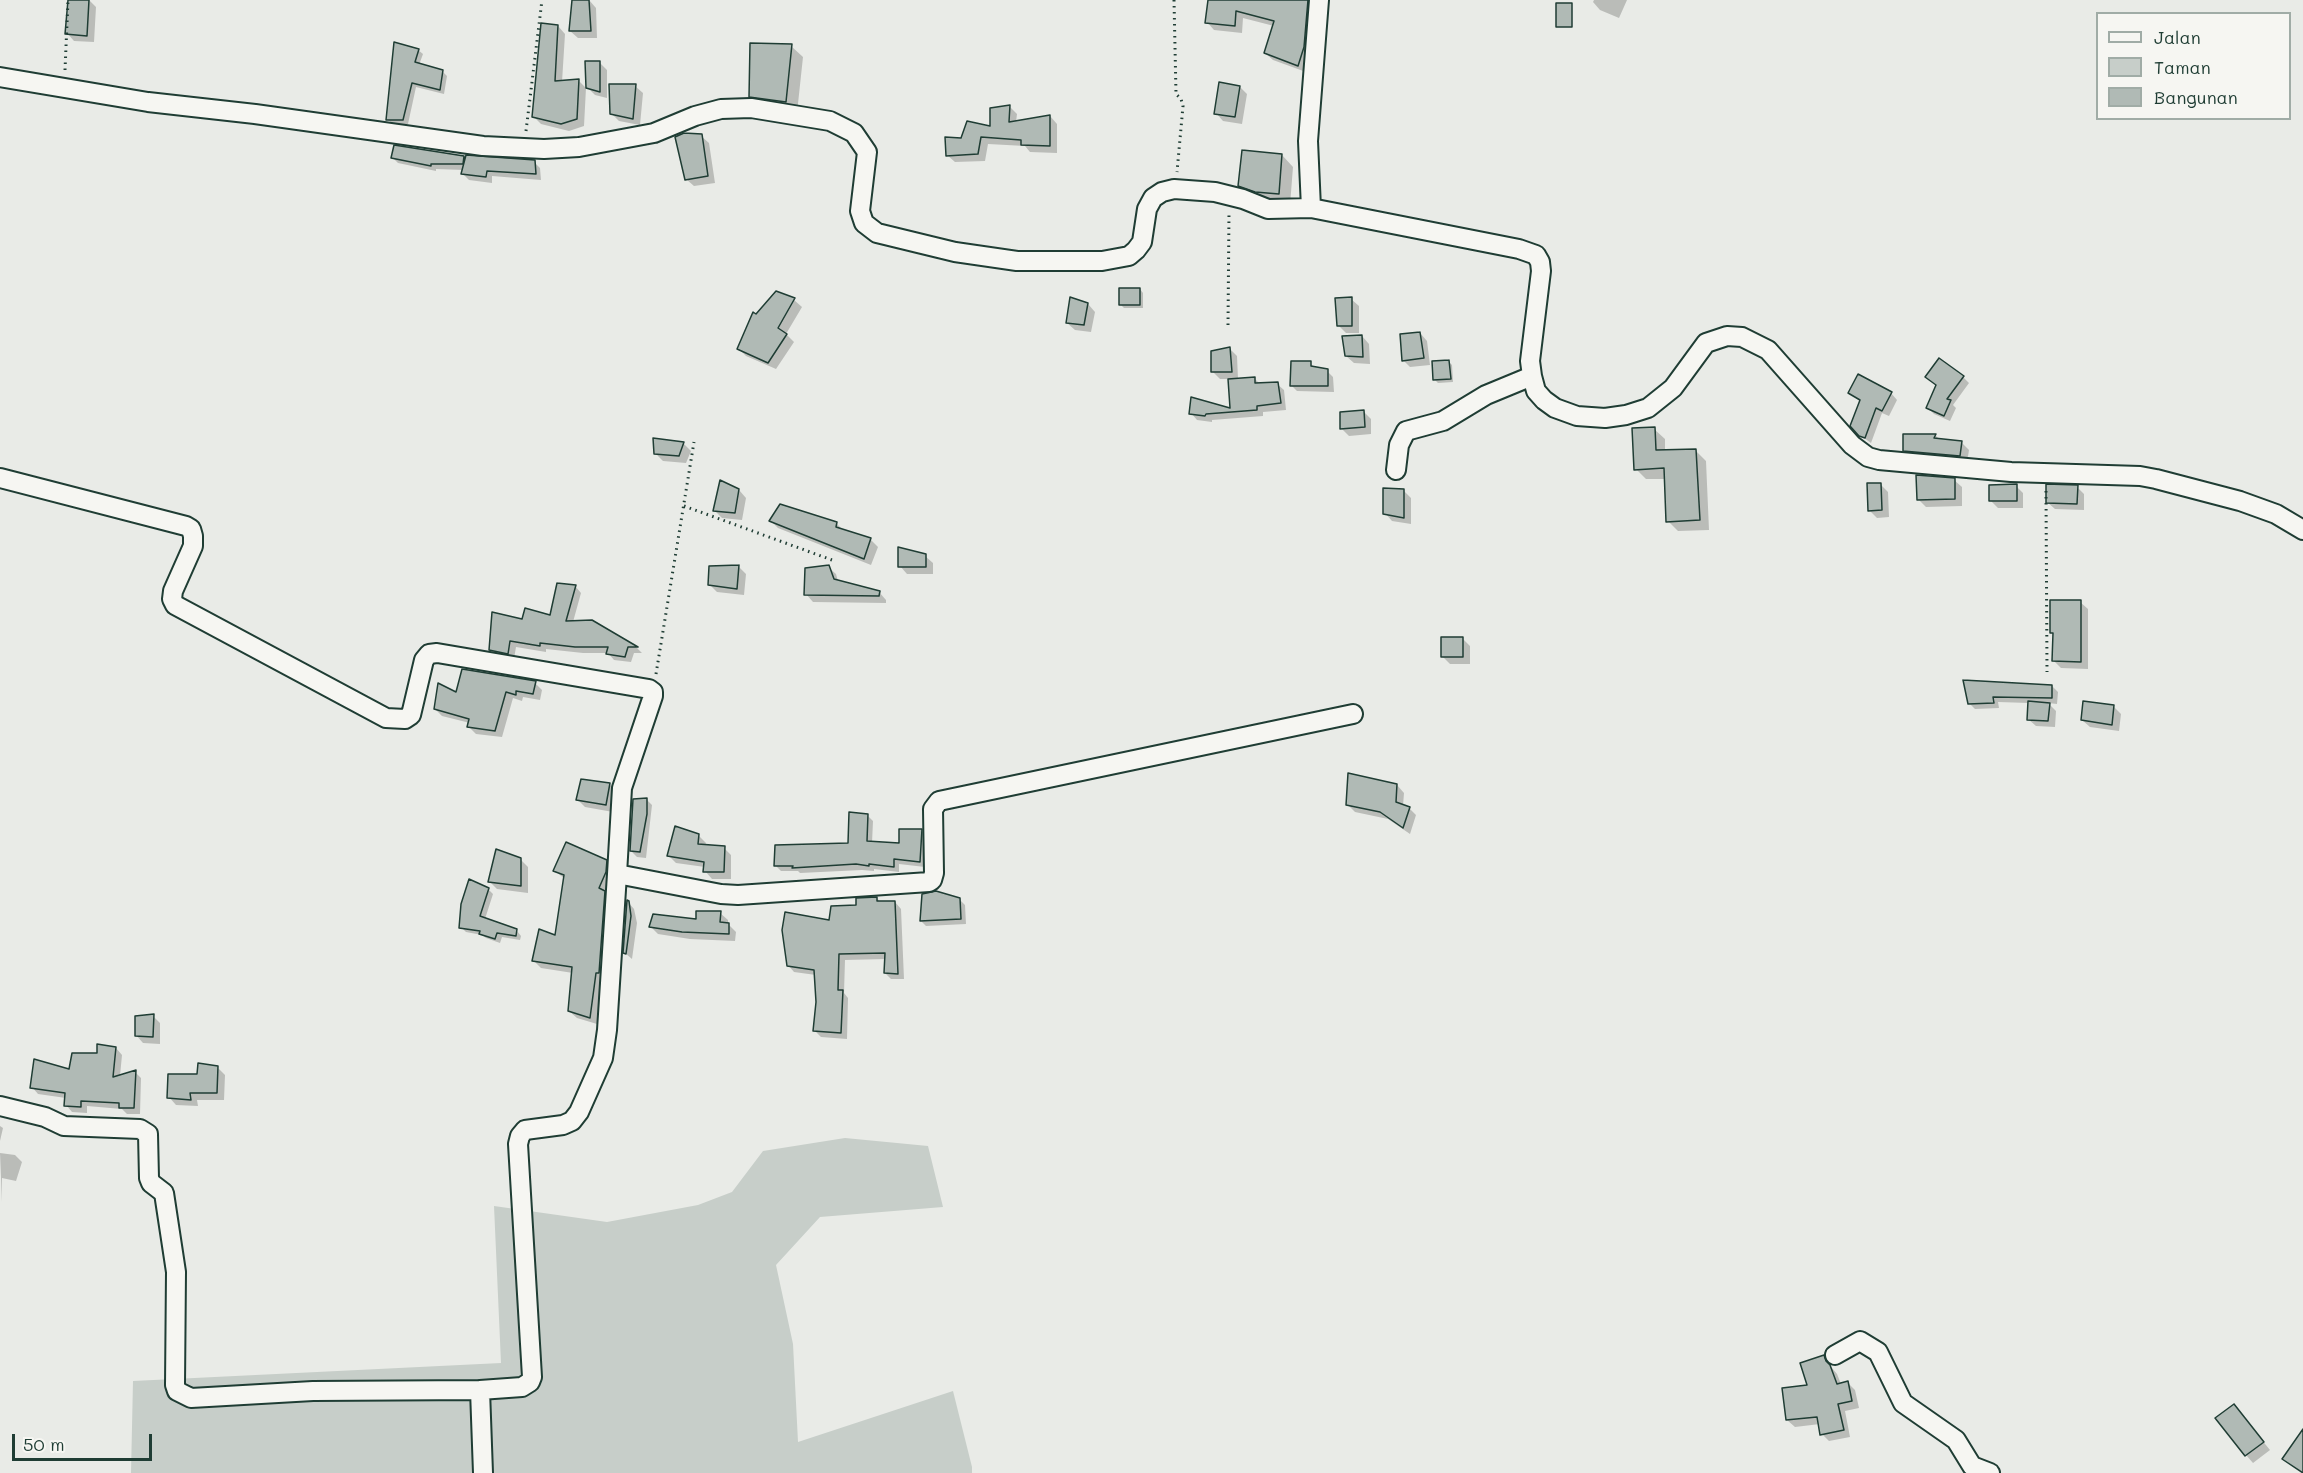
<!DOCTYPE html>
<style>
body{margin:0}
#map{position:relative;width:2303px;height:1473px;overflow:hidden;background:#e9ebe7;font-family:Mali,sans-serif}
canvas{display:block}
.legend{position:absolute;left:2096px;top:12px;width:195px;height:108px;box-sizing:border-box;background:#f6f6f2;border:2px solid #a0aca6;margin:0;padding:8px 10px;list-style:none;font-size:18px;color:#1f3d34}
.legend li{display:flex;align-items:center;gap:12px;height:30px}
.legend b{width:30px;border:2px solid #a0aca6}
.scale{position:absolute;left:12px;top:1434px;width:140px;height:27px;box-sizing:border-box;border:3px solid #1f3d34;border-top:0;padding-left:8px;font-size:18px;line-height:21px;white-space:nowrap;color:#1f3d34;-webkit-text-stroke:4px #f6f6f2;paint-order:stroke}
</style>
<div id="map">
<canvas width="2303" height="1473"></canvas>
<ul class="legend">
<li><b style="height:8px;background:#f6f6f2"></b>Jalan</li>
<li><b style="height:16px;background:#c7cec9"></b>Taman</li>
<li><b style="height:16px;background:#b0bab5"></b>Bangunan</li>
</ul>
<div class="scale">50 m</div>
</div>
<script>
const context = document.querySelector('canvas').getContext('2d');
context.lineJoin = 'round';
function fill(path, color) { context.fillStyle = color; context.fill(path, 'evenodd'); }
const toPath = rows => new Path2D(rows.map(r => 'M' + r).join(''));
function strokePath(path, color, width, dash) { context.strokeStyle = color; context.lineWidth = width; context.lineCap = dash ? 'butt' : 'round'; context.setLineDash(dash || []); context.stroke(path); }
const green = toPath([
 [845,1138,928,1146,943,1207,820,1217,776,1265,793,1344,798,1442,953,1391,972,1467,972,1473,131,1473,133,1381,501,1363,494,1206,607,1222,698,1205,732,1192,763,1151]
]);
const shadow = toPath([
 [69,0,89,0,96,7,94,42,74,41,67,33],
 [573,0,589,0,596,8,597,38,578,38,570,31],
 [1209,0,1316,0,1306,72,1273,60,1265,53,1274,26,1243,18,1242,33,1214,30,1207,22],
 [1594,0,1627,0,1619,18,1600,10,1593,2],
 [558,26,565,34,562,82,579,81,586,88,584,126,569,131,541,124,533,116],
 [791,46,803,57,797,113,762,108,751,96],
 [418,50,423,54,419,65,442,71,447,76,444,94,416,87,408,124,393,124,388,120],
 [600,63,607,70,607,98,595,95,587,87],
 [635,86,643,93,640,125,619,121,612,114],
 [1240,87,1247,94,1242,124,1223,121,1216,113],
 [1009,106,1017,114,1016,122,1050,116,1057,124,1057,153,1030,152,1025,146,988,144,985,161,955,162,947,155,962,140,991,128],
 [701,136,709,143,715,183,694,186,686,179],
 [1282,155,1293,167,1290,205,1252,197,1240,186],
 [392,157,464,157,466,160,534,162,540,168,541,180,492,176,492,183,469,180,463,174,464,170,436,169,436,171,398,163],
 [1140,289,1143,293,1143,308,1124,308,1121,305],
 [777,293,794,300,802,307,786,334,794,342,776,369,746,356,738,348,757,316],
 [1351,299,1359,306,1359,333,1346,333,1338,325],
 [1088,304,1095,312,1091,332,1075,330,1067,323],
 [1420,333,1427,341,1430,365,1410,367,1403,360],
 [1362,336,1369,344,1370,364,1354,363,1346,356],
 [1229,348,1237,356,1238,379,1254,378,1260,384,1277,384,1284,390,1286,410,1263,412,1263,416,1212,420,1212,422,1197,420,1191,413,1232,410,1230,379,1220,379,1212,371],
 [1448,361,1452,365,1453,382,1438,383,1435,380],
 [1310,363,1316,369,1327,371,1333,377,1334,392,1297,391,1291,385],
 [1859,376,1891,393,1897,400,1889,416,1882,413,1871,443,1860,435,1861,402,1849,393],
 [1963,377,1969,383,1953,405,1956,408,1950,421,1934,414,1928,408],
 [1363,411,1371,419,1371,434,1349,436,1342,429],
 [1654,429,1665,439,1665,452,1695,450,1706,461,1709,530,1678,531,1668,521,1666,479,1646,479,1636,469],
 [1935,435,1940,440,1961,442,1969,450,1967,463,1912,458,1905,450],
 [654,440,684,444,691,451,686,463,663,461,656,454],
 [1954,480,1962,487,1962,506,1926,507,1919,500],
 [1880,484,1888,492,1889,517,1877,518,1869,510],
 [2016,486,2023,493,2023,508,1998,508,1991,501],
 [2077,487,2084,494,2084,510,2055,509,2047,502],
 [739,490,746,498,742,520,722,518,714,510],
 [1404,491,1411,498,1411,524,1392,521,1385,513],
 [771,521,836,523,843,530,870,539,878,547,871,565,778,528],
 [925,556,933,563,933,574,907,574,900,566],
 [739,567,746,574,744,595,717,592,710,585],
 [828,567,836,574,838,581,879,592,886,600,886,603,813,602,806,594],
 [575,586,581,593,573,622,592,621,637,648,642,653,634,653,631,662,614,660,608,653,583,653,546,649,546,652,516,647,514,659,497,656,490,650,523,621,551,617],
 [2080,602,2088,609,2088,669,2061,668,2054,661,2055,635,2052,632],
 [1463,639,1470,646,1470,664,1450,664,1442,656],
 [1965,682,2052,686,2058,692,2057,704,2048,703,2056,711,2055,727,2036,726,2028,719,2029,703,1998,702,1999,708,1975,709,1969,703],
 [535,683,542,690,540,700,523,697,522,701,513,698,502,737,476,734,469,727,470,723,442,716,435,709,457,694],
 [2113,706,2121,714,2119,731,2090,727,2082,720],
 [610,785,617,792,613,812,585,807,578,800],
 [1397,785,1404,793,1403,806,1409,808,1416,815,1410,834,1388,819,1355,812,1347,804],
 [647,800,652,805,646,858,637,857,631,851],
 [867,815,873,821,872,843,900,845,921,830,927,836,925,867,899,864,899,872,874,869,874,871,862,870,800,873,798,871,781,871,775,865,849,844],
 [698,835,706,843,705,846,724,848,731,855,731,879,712,879,705,871,705,867,676,863,669,856],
 [520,859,528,867,528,893,497,889,490,882],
 [606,861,613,868,613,880,606,895,611,900,597,1024,577,1018,569,1011,573,973,541,968,534,961,557,937,565,879,555,871],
 [488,889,493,894,485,919,517,931,521,936,520,940,502,937,500,943,486,938,482,935,466,932,461,927],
 [877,898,880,902,895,902,901,909,904,979,891,979,885,973,886,959,845,960,844,993,848,998,847,1039,821,1037,814,1030,817,1002,816,975,794,972,788,965,831,922],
 [959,899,965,905,966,924,926,926,921,921],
 [628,902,634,909,637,923,632,959,625,953],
 [720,913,728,920,728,924,736,932,735,941,690,939,658,934,651,927,697,921],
 [153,1016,160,1023,160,1044,143,1043,136,1035],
 [116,1048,122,1055,120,1076,135,1072,141,1078,140,1114,127,1114,122,1109,87,1106,87,1113,72,1112,66,1105,66,1098,38,1094,32,1087],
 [217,1067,225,1075,224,1100,197,1100,198,1106,176,1105,169,1097,198,1075],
 [0,1126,3,1128,0,1141],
 [0,1153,15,1155,22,1162,16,1181,2,1178,2,1202],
 [1823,1357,1837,1374,1841,1384,1848,1383,1855,1390,1859,1408,1845,1411,1850,1437,1829,1441,1822,1434,1820,1424,1795,1427,1787,1420,1809,1386],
 [2234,1406,2270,1450,2253,1463,2246,1455]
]);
const building = toPath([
 [68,0,89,0,87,36,65,34,68,0],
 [572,0,589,0,591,31,569,31,572,0],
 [1208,0,1308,0,1304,47,1298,66,1264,53,1274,21,1236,11,1235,26,1205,23,1208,0],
 [1556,3,1572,3,1572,27,1556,27,1556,3],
 [541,23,558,25,555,81,579,79,577,119,561,124,532,117,541,23],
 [394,42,419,49,415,62,443,70,440,90,412,83,403,120,386,120,394,42],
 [750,43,792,44,786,102,749,97,750,43],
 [585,61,600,61,600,92,586,88,585,61],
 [1219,82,1240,86,1235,117,1214,114,1219,82],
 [609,84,636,84,633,119,610,114,609,84],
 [1010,105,1009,122,1050,115,1050,146,1021,145,1021,140,981,137,978,154,946,156,945,137,961,138,967,121,990,126,990,108,1010,105],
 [684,133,702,134,708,176,685,180,675,137,684,133],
 [394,145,464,156,463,164,431,164,431,166,391,158,394,145],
 [1242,150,1282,154,1279,194,1255,192,1238,186,1242,150],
 [466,155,535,160,536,174,487,171,486,177,461,174,466,155],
 [1119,288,1140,288,1140,305,1119,305,1119,288],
 [776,291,795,298,778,328,787,334,768,363,737,349,753,312,756,314,776,291],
 [1070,297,1088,303,1084,325,1066,323,1070,297],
 [1352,297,1352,326,1337,326,1335,298,1352,297],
 [1420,332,1424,358,1402,361,1400,334,1420,332],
 [1362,335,1363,357,1345,356,1342,336,1362,335],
 [1230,347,1232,372,1211,372,1211,351,1230,347],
 [1939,358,1964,376,1947,399,1951,400,1944,416,1926,408,1936,385,1925,377,1939,358],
 [1449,360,1451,379,1433,380,1432,361,1449,360],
 [1291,361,1311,361,1311,366,1328,369,1328,386,1290,386,1291,361],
 [1858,374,1892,392,1882,411,1876,408,1865,438,1859,436,1850,426,1860,400,1848,393,1858,374],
 [1255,377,1255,383,1278,382,1281,403,1257,406,1257,410,1206,414,1205,416,1189,414,1191,397,1230,408,1228,379,1255,377],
 [1364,410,1365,427,1340,429,1340,412,1364,410],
 [1655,427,1656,450,1696,449,1700,520,1666,522,1664,468,1634,470,1632,428,1655,427],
 [1903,434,1936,434,1934,438,1962,441,1960,456,1903,451,1903,434],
 [653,438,684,442,679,456,654,454,653,438],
 [1916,475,1955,478,1955,499,1917,500,1916,475],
 [720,480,739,489,735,513,713,511,720,480],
 [1867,483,1881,483,1882,510,1868,511,1867,483],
 [2017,484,2017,501,1989,501,1989,485,2017,484],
 [2046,484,2078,485,2077,504,2046,503,2046,484],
 [1383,488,1404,489,1404,518,1383,514,1383,488],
 [780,504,837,522,836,527,871,538,864,559,769,521,780,504],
 [898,547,926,554,926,567,898,567,898,547],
 [739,565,737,589,708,585,709,566,739,565],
 [829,565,834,579,880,591,879,596,804,595,805,568,829,565],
 [557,583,576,585,566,621,592,620,638,647,628,647,625,657,606,654,608,647,575,647,540,643,540,646,510,641,508,654,489,650,492,612,522,619,525,608,550,615,557,583],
 [2050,600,2081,600,2081,662,2052,661,2053,633,2050,633,2050,600],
 [1441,637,1463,637,1463,657,1441,657,1441,637],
 [462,669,536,681,533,694,516,691,516,695,506,692,495,731,467,727,469,719,434,709,438,683,456,692,462,669],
 [1963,680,2052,685,2052,698,1993,697,1994,703,1968,704,1963,680],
 [2028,701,2050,703,2048,721,2027,720,2028,701],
 [2083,701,2114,705,2112,725,2081,720,2083,701],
 [1348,773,1397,784,1396,802,1410,807,1403,828,1380,812,1346,805,1348,773],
 [581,779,610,783,606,805,576,800,581,779],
 [647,798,647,814,640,852,630,851,633,799,647,798],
 [849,812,868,814,867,841,899,843,899,829,922,829,920,862,894,859,894,867,869,864,869,866,856,864,792,868,793,866,774,866,775,845,848,843,849,812],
 [675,826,699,834,698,844,725,846,724,872,703,872,704,862,667,856,675,826],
 [566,842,607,860,606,872,599,888,605,891,599,973,596,973,590,1018,568,1011,572,967,532,961,539,929,555,935,564,875,553,871,566,842],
 [496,849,521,858,521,886,488,882,496,849],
 [469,879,489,888,480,916,517,929,516,936,497,933,495,939,479,934,480,931,459,928,461,904,469,879],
 [936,891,960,898,961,919,920,921,922,894,936,891],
 [877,897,877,901,895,901,898,974,884,973,885,953,839,954,838,990,843,990,841,1033,813,1031,816,1002,814,970,787,966,782,930,785,912,829,920,831,906,856,905,856,898,877,897],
 [627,900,629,901,631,916,626,954,623,953,627,900],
 [696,911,721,911,720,922,729,923,729,934,682,932,649,927,653,914,696,919,696,911],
 [154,1014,153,1037,135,1036,135,1016,154,1014],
 [97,1044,116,1047,113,1077,136,1070,134,1108,119,1108,119,1103,81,1101,81,1107,64,1106,65,1093,30,1088,34,1059,69,1069,72,1053,97,1053,97,1044],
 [198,1063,218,1066,217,1093,190,1093,191,1100,167,1098,168,1074,197,1074,198,1063],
 [1824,1355,1826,1361,1830,1365,1837,1384,1848,1381,1852,1401,1838,1404,1844,1430,1820,1435,1817,1417,1786,1420,1782,1388,1807,1385,1800,1363,1824,1355],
 [2234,1404,2264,1442,2245,1456,2215,1418,2234,1404],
 [2303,1429,2303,1473,2282,1459,2303,1429]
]);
const path = toPath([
 [1174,0,1176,94,1181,99,1183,106,1177,172],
 [65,70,68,0],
 [526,131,542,0],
 [1228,325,1229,212],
 [2046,491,2047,672],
 [684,506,832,560],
 [656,674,694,442]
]);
const street = toPath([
 [0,77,148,102,255,114,483,146,544,149,579,147,654,133,695,116,721,109,751,108,830,121,854,133,867,152,860,211,864,223,877,233,955,252,1017,261,1102,261,1129,256,1136,250,1142,242,1147,209,1153,198,1162,192,1174,189,1215,192,1243,199,1268,209,1311,208,1308,141,1319,0],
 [1311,208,1519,249,1536,255,1540,262,1541,271,1530,361,1532,376,1536,391,1544,400,1555,408,1577,416,1605,418,1626,415,1648,408,1673,388,1706,343,1727,336,1742,337,1768,350,1852,445,1868,457,1879,460,2011,472,2140,476,2156,479,2240,501,2276,514,2303,530],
 [1396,470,1399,445,1406,431,1443,421,1486,395,1532,376],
 [0,478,186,526,191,529,193,536,193,546,173,591,172,599,175,605,386,718,405,719,411,715,424,660,429,654,437,653,649,689,653,692,653,696,622,788,617,874,721,894,738,895,929,882,932,880,934,873,933,809,939,801,1353,714],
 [0,1106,45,1117,64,1126,140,1129,148,1134,149,1178,151,1183,164,1193,176,1272,175,1385,177,1391,191,1398,313,1391,480,1390,483,1473],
 [1835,1355,1860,1341,1878,1352,1903,1403,1956,1440,1972,1466,1990,1473],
 [480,1390,522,1387,530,1382,532,1377,518,1144,520,1136,525,1130,563,1125,572,1121,579,1112,603,1058,607,1030,617,874]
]);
fill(green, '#c7cec9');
fill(shadow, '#0003');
fill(building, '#b0bab5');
strokePath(building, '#1f3d34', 1.5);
strokePath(street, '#1f3d34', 22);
strokePath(path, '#1f3d34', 3, [1.5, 4.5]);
strokePath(street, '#f6f6f2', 18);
</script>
